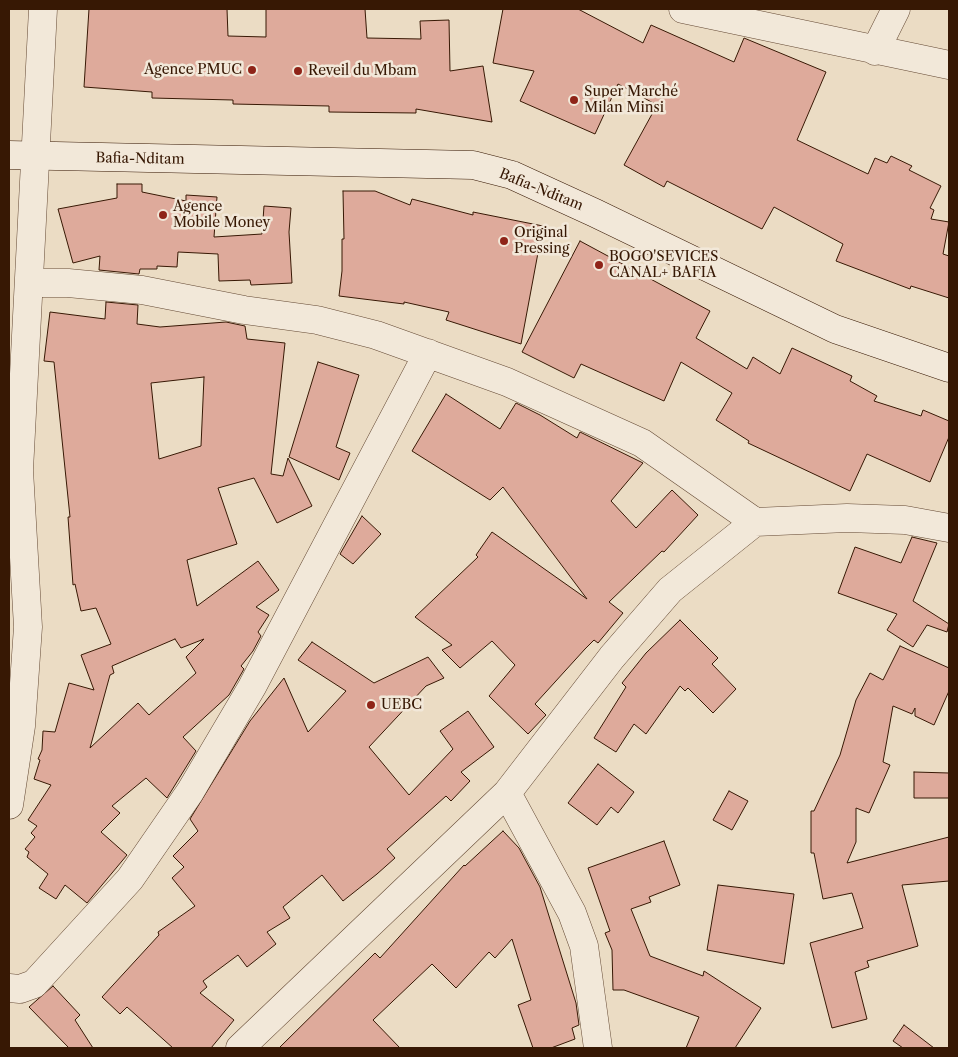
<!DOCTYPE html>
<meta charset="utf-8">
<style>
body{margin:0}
#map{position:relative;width:958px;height:1057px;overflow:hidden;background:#ebdcc4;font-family:"Libre Caslon Text",serif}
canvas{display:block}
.frame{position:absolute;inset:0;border:10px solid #371804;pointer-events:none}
</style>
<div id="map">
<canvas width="958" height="1057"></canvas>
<div class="frame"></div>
</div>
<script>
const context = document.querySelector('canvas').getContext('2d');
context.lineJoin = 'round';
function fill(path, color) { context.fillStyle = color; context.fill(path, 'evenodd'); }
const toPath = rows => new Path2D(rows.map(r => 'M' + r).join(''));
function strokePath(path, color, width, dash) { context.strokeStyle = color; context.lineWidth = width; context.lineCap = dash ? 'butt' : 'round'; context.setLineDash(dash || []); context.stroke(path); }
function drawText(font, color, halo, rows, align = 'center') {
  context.font = font + ' "Libre Caslon Text",serif'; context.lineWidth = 5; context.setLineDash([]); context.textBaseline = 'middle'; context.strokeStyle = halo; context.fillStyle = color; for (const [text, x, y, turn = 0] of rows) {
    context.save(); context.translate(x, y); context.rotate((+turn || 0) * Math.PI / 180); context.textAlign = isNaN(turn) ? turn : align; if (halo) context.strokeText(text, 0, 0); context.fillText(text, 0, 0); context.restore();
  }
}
const building = toPath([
 [89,9,227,9,228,36,266,37,266,9,365,9,367,38,421,39,420,21,449,20,450,71,483,66,492,122,416,109,416,113,329,112,329,106,233,104,233,100,152,98,152,92,84,87,89,9],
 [503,9,578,9,643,43,651,25,734,62,744,38,826,72,797,140,868,174,875,158,887,163,891,156,912,166,909,170,941,186,930,208,934,210,931,219,949,222,943,254,949,256,949,298,911,286,910,289,836,261,843,244,774,207,762,229,667,181,664,187,624,165,657,105,618,84,595,134,520,101,534,71,493,63,503,9],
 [117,184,142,184,142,192,186,201,186,195,217,197,214,237,262,234,264,206,291,208,289,232,292,283,251,285,250,280,219,281,218,254,178,252,177,267,157,266,157,269,140,269,139,274,99,270,100,256,73,263,58,209,117,198,117,184],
 [343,191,375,191,410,205,412,199,473,215,473,212,543,226,521,344,446,320,449,312,404,302,404,304,339,296,342,271,342,239,344,239,343,191],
 [580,241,710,311,696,338,747,369,753,357,780,374,792,348,852,376,850,381,877,396,874,401,921,416,923,410,949,421,949,437,930,482,867,454,850,491,748,443,749,441,716,420,732,393,681,362,664,401,581,364,574,378,522,352,580,241],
 [106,302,138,305,137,324,160,327,226,322,245,326,247,339,285,343,271,474,283,476,288,458,312,506,277,523,254,478,218,488,237,544,187,560,197,606,258,561,279,590,256,607,269,615,258,632,261,636,253,651,241,666,244,669,229,695,183,737,196,751,167,798,146,778,112,806,120,813,101,832,127,855,87,903,65,885,56,899,39,888,48,874,27,857,29,852,25,849,35,837,31,833,37,826,28,820,51,785,34,779,40,760,38,759,42,750,43,731,55,732,69,683,94,690,81,655,111,644,96,608,81,611,75,584,73,585,68,517,70,517,54,362,44,361,50,312,105,319,106,302],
 [204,377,201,446,159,459,151,383,204,377],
 [175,639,181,648,204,639,186,657,196,673,149,715,138,703,90,748,110,675,114,673,112,666,175,639],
 [318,362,359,375,336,447,350,453,339,480,289,457,318,362],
 [446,394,500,429,516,403,540,415,577,438,580,432,643,463,611,501,636,528,672,490,698,515,664,552,662,551,609,602,623,613,598,643,594,640,585,649,535,704,546,715,528,734,489,696,515,665,492,641,460,668,442,650,452,645,415,617,478,557,476,555,492,532,587,599,503,487,490,500,412,451,446,394],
 [362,516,381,534,353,564,340,554,362,516],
 [912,537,937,543,913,601,949,624,947,632,927,625,913,647,887,630,897,614,838,593,855,547,901,563,912,537],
 [680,620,718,658,712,664,736,689,713,713,688,688,685,691,680,686,646,734,634,724,616,752,594,738,626,687,622,683,646,653,680,620],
 [312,642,374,683,428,657,444,678,426,686,369,747,409,795,453,749,440,731,468,711,494,747,461,772,470,781,451,801,446,796,387,849,395,858,377,874,343,901,322,875,283,907,290,918,267,932,276,944,247,967,238,955,203,981,207,987,200,993,234,1020,211,1048,173,1048,127,1007,120,1014,102,997,159,935,158,932,195,906,172,878,184,867,173,856,198,831,190,819,250,721,284,678,308,732,346,691,298,660,312,642],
 [900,646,949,668,949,691,934,725,915,716,915,708,912,714,893,706,883,762,890,765,869,813,856,808,856,842,847,863,949,837,949,881,902,885,918,946,867,961,869,967,855,972,867,1019,832,1028,810,943,863,928,852,893,823,899,814,853,811,853,811,811,814,811,840,755,856,700,870,673,883,680,900,646],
 [598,764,634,792,618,813,611,807,597,825,568,803,598,764],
 [914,772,949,773,949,798,914,798,914,772],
 [729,791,748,801,732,830,713,820,729,791],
 [503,831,519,848,540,887,576,1003,579,1025,572,1028,575,1039,551,1048,533,1048,518,1005,531,1000,512,939,495,958,489,952,456,988,432,964,373,1020,400,1048,279,1048,375,953,380,958,464,865,465,866,503,831],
 [664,841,680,885,649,897,651,902,631,909,650,956,703,976,704,971,761,1008,735,1048,686,1048,699,1017,624,990,613,990,612,950,605,933,610,931,588,868,664,841],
 [718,885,794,894,784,964,707,950,718,885],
 [53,986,80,1015,75,1020,93,1048,69,1048,29,1007,53,986],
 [904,1025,934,1048,903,1048,893,1041,904,1025]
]);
const minor = toPath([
 [683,9,949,65],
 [875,51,896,9],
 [29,283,68,283,142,290,244,310,317,320,376,335,507,382,642,443,755,522],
 [507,793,572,913,584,946,598,1048],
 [9,805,21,726,28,627,19,470,43,9],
 [9,988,20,989,34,984,130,879,190,792,252,687,428,353],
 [240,1048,507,793,612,657,670,590,755,522,847,518,905,520,949,528]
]);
const secondary = toPath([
 [9,155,473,165,512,175,595,213,835,329,949,368]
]);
const markers = [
 [252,70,5,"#8f2418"],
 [298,71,5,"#8f2418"],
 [574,100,5,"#8f2418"],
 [163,215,5,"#8f2418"],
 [504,241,5,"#8f2418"],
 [599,265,5,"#8f2418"],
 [371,705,5,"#8f2418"]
];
const poiNames = [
 ["Agence PMUC",242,70,"right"],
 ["Reveil du Mbam",308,71],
 ["Super Marché",584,92],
 ["Milan Minsi",584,108],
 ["Agence",173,207],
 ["Mobile Money",173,223],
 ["Original",514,233],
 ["Pressing",514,249],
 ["BOGO'SEVICES",609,257],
 ["CANAL+ BAFIA",609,273],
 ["UEBC",381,705]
];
const streetNames = [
 ["Bafia-Nditam",140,159,1],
 ["Bafia-Nditam",541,190,22]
];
fill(building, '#deaa9b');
strokePath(building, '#371804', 1);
strokePath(minor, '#644934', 29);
strokePath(secondary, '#371804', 29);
strokePath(minor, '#f2e8d9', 28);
strokePath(secondary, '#f2e8d9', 28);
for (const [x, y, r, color] of markers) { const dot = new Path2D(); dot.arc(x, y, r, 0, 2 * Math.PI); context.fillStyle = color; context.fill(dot); strokePath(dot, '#f2e8d9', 2); }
drawText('14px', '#371804', '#f2e8d9', poiNames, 'left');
drawText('14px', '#371804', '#f2e8d9', streetNames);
</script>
